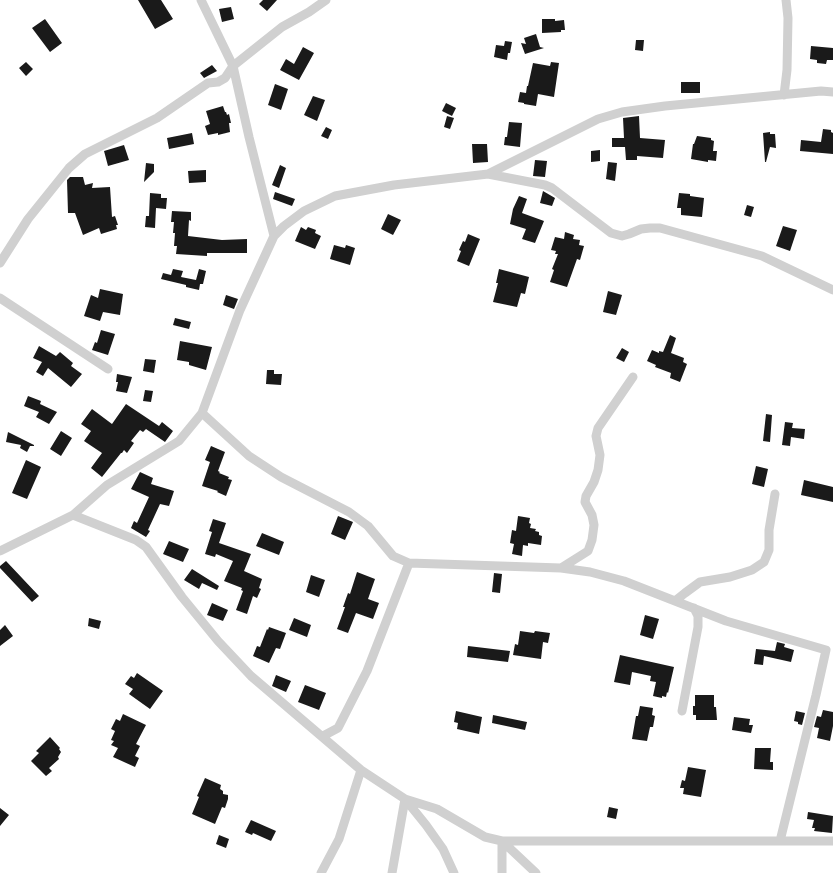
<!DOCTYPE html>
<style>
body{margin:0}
canvas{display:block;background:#fff}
</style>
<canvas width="833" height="873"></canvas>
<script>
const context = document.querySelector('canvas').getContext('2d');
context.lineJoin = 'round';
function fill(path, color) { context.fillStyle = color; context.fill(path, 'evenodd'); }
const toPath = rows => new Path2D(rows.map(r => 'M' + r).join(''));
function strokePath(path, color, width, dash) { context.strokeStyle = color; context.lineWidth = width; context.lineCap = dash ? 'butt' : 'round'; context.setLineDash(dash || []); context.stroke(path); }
const building = toPath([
 [138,0,161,0,173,19,155,29],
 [263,0,277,0,267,11,259,4],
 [231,7,234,19,222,22,219,9],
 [45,19,62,43,50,52,32,28],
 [542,19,555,19,555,21,564,20,565,30,561,30,561,32,542,33],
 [536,34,540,47,544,48,525,54,521,43,526,44,524,38],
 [636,40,644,40,643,51,635,50],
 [505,41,512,42,510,53,508,53,507,60,494,57,496,45,504,46],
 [811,46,833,48,833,60,827,60,826,64,817,63,817,60,810,59],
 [303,47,314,53,299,80,280,70,286,59,294,64],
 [26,62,33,69,26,76,19,68],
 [551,62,559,63,554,97,538,94,536,106,524,104,524,103,518,102,520,92,526,93,527,86,528,86,533,63,550,66],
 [212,65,217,71,204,78,200,73],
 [681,82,700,82,700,93,681,93],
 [275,84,288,89,281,110,268,105],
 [313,96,325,100,317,121,304,115],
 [446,103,456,108,452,116,442,111],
 [223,106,225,112,226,112,227,115,229,114,231,123,229,123,230,132,218,135,218,133,208,135,205,126,210,124,206,111],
 [447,116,454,118,450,129,444,127],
 [639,116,640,138,665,140,663,158,637,156,637,160,626,160,625,147,612,147,612,138,624,138,623,118],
 [509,122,522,123,520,147,504,145,505,137,507,137],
 [326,127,332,130,328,139,321,136],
 [823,129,831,130,831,132,833,133,833,154,800,151,801,140,821,142],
 [770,132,770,134,775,134,776,148,770,147,766,162,765,162,763,133],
 [192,133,194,144,169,149,167,138],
 [697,136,711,138,711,140,714,141,713,151,717,151,716,161,708,160,708,162,691,159,693,144,694,144],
 [472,144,487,144,488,162,473,163],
 [124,145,129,160,108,166,104,151],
 [600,150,600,161,591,162,591,151],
 [535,160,547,161,545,177,533,176],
 [608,162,617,163,615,181,606,179],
 [146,163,154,164,154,172,144,182],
 [280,165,286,168,279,188,272,185],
 [206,170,206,182,189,183,188,171],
 [70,177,83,177,85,185,93,183,92,188,110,187,112,217,115,216,118,225,116,225,117,229,101,234,99,228,83,235,75,213,68,213,67,180],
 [543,191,555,198,552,206,540,203],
 [275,192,295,199,292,206,273,199],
 [150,193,161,194,161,198,167,198,166,209,156,208,155,228,145,227,146,216,149,216],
 [679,193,690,194,690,196,704,198,702,217,681,215,681,208,677,208],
 [519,196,527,199,522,213,544,221,535,243,522,239,526,229,510,224,513,209],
 [747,205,754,207,751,217,744,215],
 [172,211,191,212,191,221,189,220,188,236,222,240,247,239,247,253,207,253,207,256,176,254,177,246,174,246,175,233,173,233,174,222,171,222],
 [388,214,401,220,393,235,381,229],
 [783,226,797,230,790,251,776,246],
 [301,227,306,230,308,227,316,230,315,233,321,236,315,249,295,241],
 [565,232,574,235,573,239,580,240,579,245,584,246,580,260,577,259,567,287,550,282,554,270,552,269,558,254,555,254,556,251,551,250,555,237,564,239],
 [468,234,480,239,469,266,457,261,461,251,459,250,463,241,465,242],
 [334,245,345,248,346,245,355,248,350,265,330,259],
 [173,269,183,271,181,277,196,280,199,269,206,271,203,284,200,284,199,290,186,287,186,285,161,279,163,273,171,275],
 [499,269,529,277,525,294,521,293,517,307,493,302,498,283,496,283],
 [100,289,123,294,120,315,103,312,100,321,84,316,91,295,98,298],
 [608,291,622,295,616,315,603,312],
 [226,295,238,299,234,309,223,305],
 [175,318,191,322,189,329,173,325],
 [101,330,115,334,108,355,92,350,95,342,97,343],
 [670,335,676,338,671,353,684,358,683,362,687,364,680,382,670,378,671,373,655,367,656,365,647,361,652,350,659,353,659,351,663,352],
 [180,341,212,347,206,370,189,365,189,362,177,360],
 [39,346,56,356,60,352,73,363,71,366,82,374,71,387,48,368,43,376,36,372,42,362,33,358],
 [622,348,629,352,624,362,616,358],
 [145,359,156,360,154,373,143,371],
 [267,370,274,370,274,374,282,374,281,385,266,384],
 [117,374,132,377,127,393,116,391,118,382,116,382],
 [145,390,153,391,151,402,143,401],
 [28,396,41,401,40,404,57,412,49,424,36,417,39,412,24,406],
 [126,404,159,426,162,422,173,431,165,442,146,429,143,432,140,430,131,441,134,443,127,453,124,450,122,453,121,453,102,477,91,468,102,453,84,441,91,431,81,424,92,409,112,424],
 [766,414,772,415,770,442,763,441],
 [785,422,793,423,792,428,805,429,804,439,791,437,790,446,782,445],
 [61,431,72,438,61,456,50,449],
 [8,432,34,445,34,446,30,446,27,452,20,448,21,445,6,442],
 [211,446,225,452,218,471,220,472,219,473,229,477,228,479,232,480,226,496,217,492,218,491,202,486,210,462,205,460],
 [26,460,41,467,27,499,12,493],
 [756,466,768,469,764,487,752,484],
 [140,472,153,478,151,484,174,491,169,506,160,504,148,530,150,531,146,537,131,528,134,521,137,523,149,497,131,489],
 [804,480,833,487,833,502,801,495],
 [338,516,353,522,345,540,331,534],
 [518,516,530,518,529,523,531,524,530,528,536,529,535,531,539,532,539,535,542,536,541,545,528,543,528,546,523,545,522,556,512,554,514,544,510,543,512,530,516,531],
 [213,519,226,523,219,543,251,554,244,571,262,579,259,588,261,589,257,598,253,596,247,614,236,610,243,591,241,590,242,588,224,581,233,561,216,554,215,557,205,554,212,532,209,531],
 [262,533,284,542,279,555,256,546],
 [169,541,189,549,183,562,163,554],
 [6,561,39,596,32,602,0,568,0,566],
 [192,569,219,586,217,590,202,583,199,589,184,580],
 [357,572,375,579,368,599,379,603,373,619,356,613,348,633,337,629,345,607,343,607,348,593,350,594],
 [494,573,502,574,500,593,492,592],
 [311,575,325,580,319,597,306,592],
 [212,603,228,610,223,621,207,615],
 [645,615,659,619,653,639,640,635],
 [89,618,101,621,99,629,88,626],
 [294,618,311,625,307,637,289,630],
 [5,625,13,636,0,646,0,630],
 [269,627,286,633,280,649,276,648,269,663,253,656,257,646,260,647,267,629,268,630],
 [520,631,534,633,535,631,550,633,548,643,543,642,541,659,513,655,515,644,518,645],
 [777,642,785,644,784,647,794,650,791,662,764,656,763,665,754,664,756,649,775,651],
 [468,646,510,651,508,662,467,657],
 [620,655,674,667,668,693,667,692,666,697,662,696,662,698,653,696,656,682,650,681,651,676,632,672,630,685,614,682],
 [137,673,163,691,150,709,129,694,133,689,125,684,131,676,134,678],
 [276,675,291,681,286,692,272,686],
 [305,685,326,693,319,710,298,702],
 [695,695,714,695,714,707,716,707,717,720,696,720,696,715,693,715,693,706,695,706],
 [640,706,653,708,652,715,655,716,653,727,650,727,647,741,632,739,636,716,638,716],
 [823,710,833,712,833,726,830,741,817,738,819,728,814,727,817,716,821,717],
 [456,711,482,717,479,734,457,729,458,723,454,722],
 [796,711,805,713,802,725,798,724,798,722,794,721],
 [123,714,146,725,136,744,140,746,135,756,139,758,135,767,113,757,118,748,111,745,114,741,111,740,115,731,111,729,116,719,120,721],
 [493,715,527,722,525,730,492,723],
 [734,717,750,719,749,725,753,725,751,733,732,730],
 [50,737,60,748,59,749,61,752,58,757,59,759,49,768,52,771,46,776,31,761,39,753,36,751],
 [755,748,771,748,770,762,773,762,773,770,754,769],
 [688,767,706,770,701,797,683,794,684,788,680,788,682,780,685,781],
 [205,778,221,785,220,789,223,791,223,794,228,795,228,799,225,808,222,807,215,824,192,814,199,797,197,796],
 [609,807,618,809,616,819,607,817],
 [0,808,9,815,0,826],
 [808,812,833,816,832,833,814,831,815,828,812,828,814,820,807,819],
 [251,820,276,831,271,841,253,833,252,835,245,832],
 [219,835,229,839,226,848,216,844]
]);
const minor = toPath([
 [201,0,233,66,249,137,274,236],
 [784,95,787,70,788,18,786,0],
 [488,174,545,185,552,188,611,233,622,236,629,234,641,229,650,228,660,228,762,256,833,290],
 [0,263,28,219,69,168,85,154,157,118,208,83,218,82,225,78,233,66,282,27,309,12,326,0],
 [0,298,108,369],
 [202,413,249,456,281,477,349,512,368,526,393,556,409,563,561,568,590,572,624,581,726,621,826,650,816,695,780,841],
 [73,515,136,540,146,547,182,597,218,641,251,676,361,770,405,799,437,809,485,837,502,841,833,841],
 [0,551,73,515,107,485,179,441,202,413,240,310,274,236,284,226,304,211,335,196,394,185,488,174,598,119,622,112,665,106,821,91,833,92],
 [561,568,588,551,592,540,594,525,592,515,585,502,586,496,594,482,598,470,600,455,596,436,598,428,633,377],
 [675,601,685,593,700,582,730,577,752,570,764,562,769,550,769,530,775,494],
 [682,711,698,627,698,616,694,608],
 [323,736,338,728,367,671,409,563],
 [405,799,426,825,443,849,454,873],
 [502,841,536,873],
 [502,841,502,873],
 [321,873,339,839,361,770],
 [392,873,405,799]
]);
fill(building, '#1a1a1a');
strokePath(minor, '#d0d0d0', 9);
</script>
